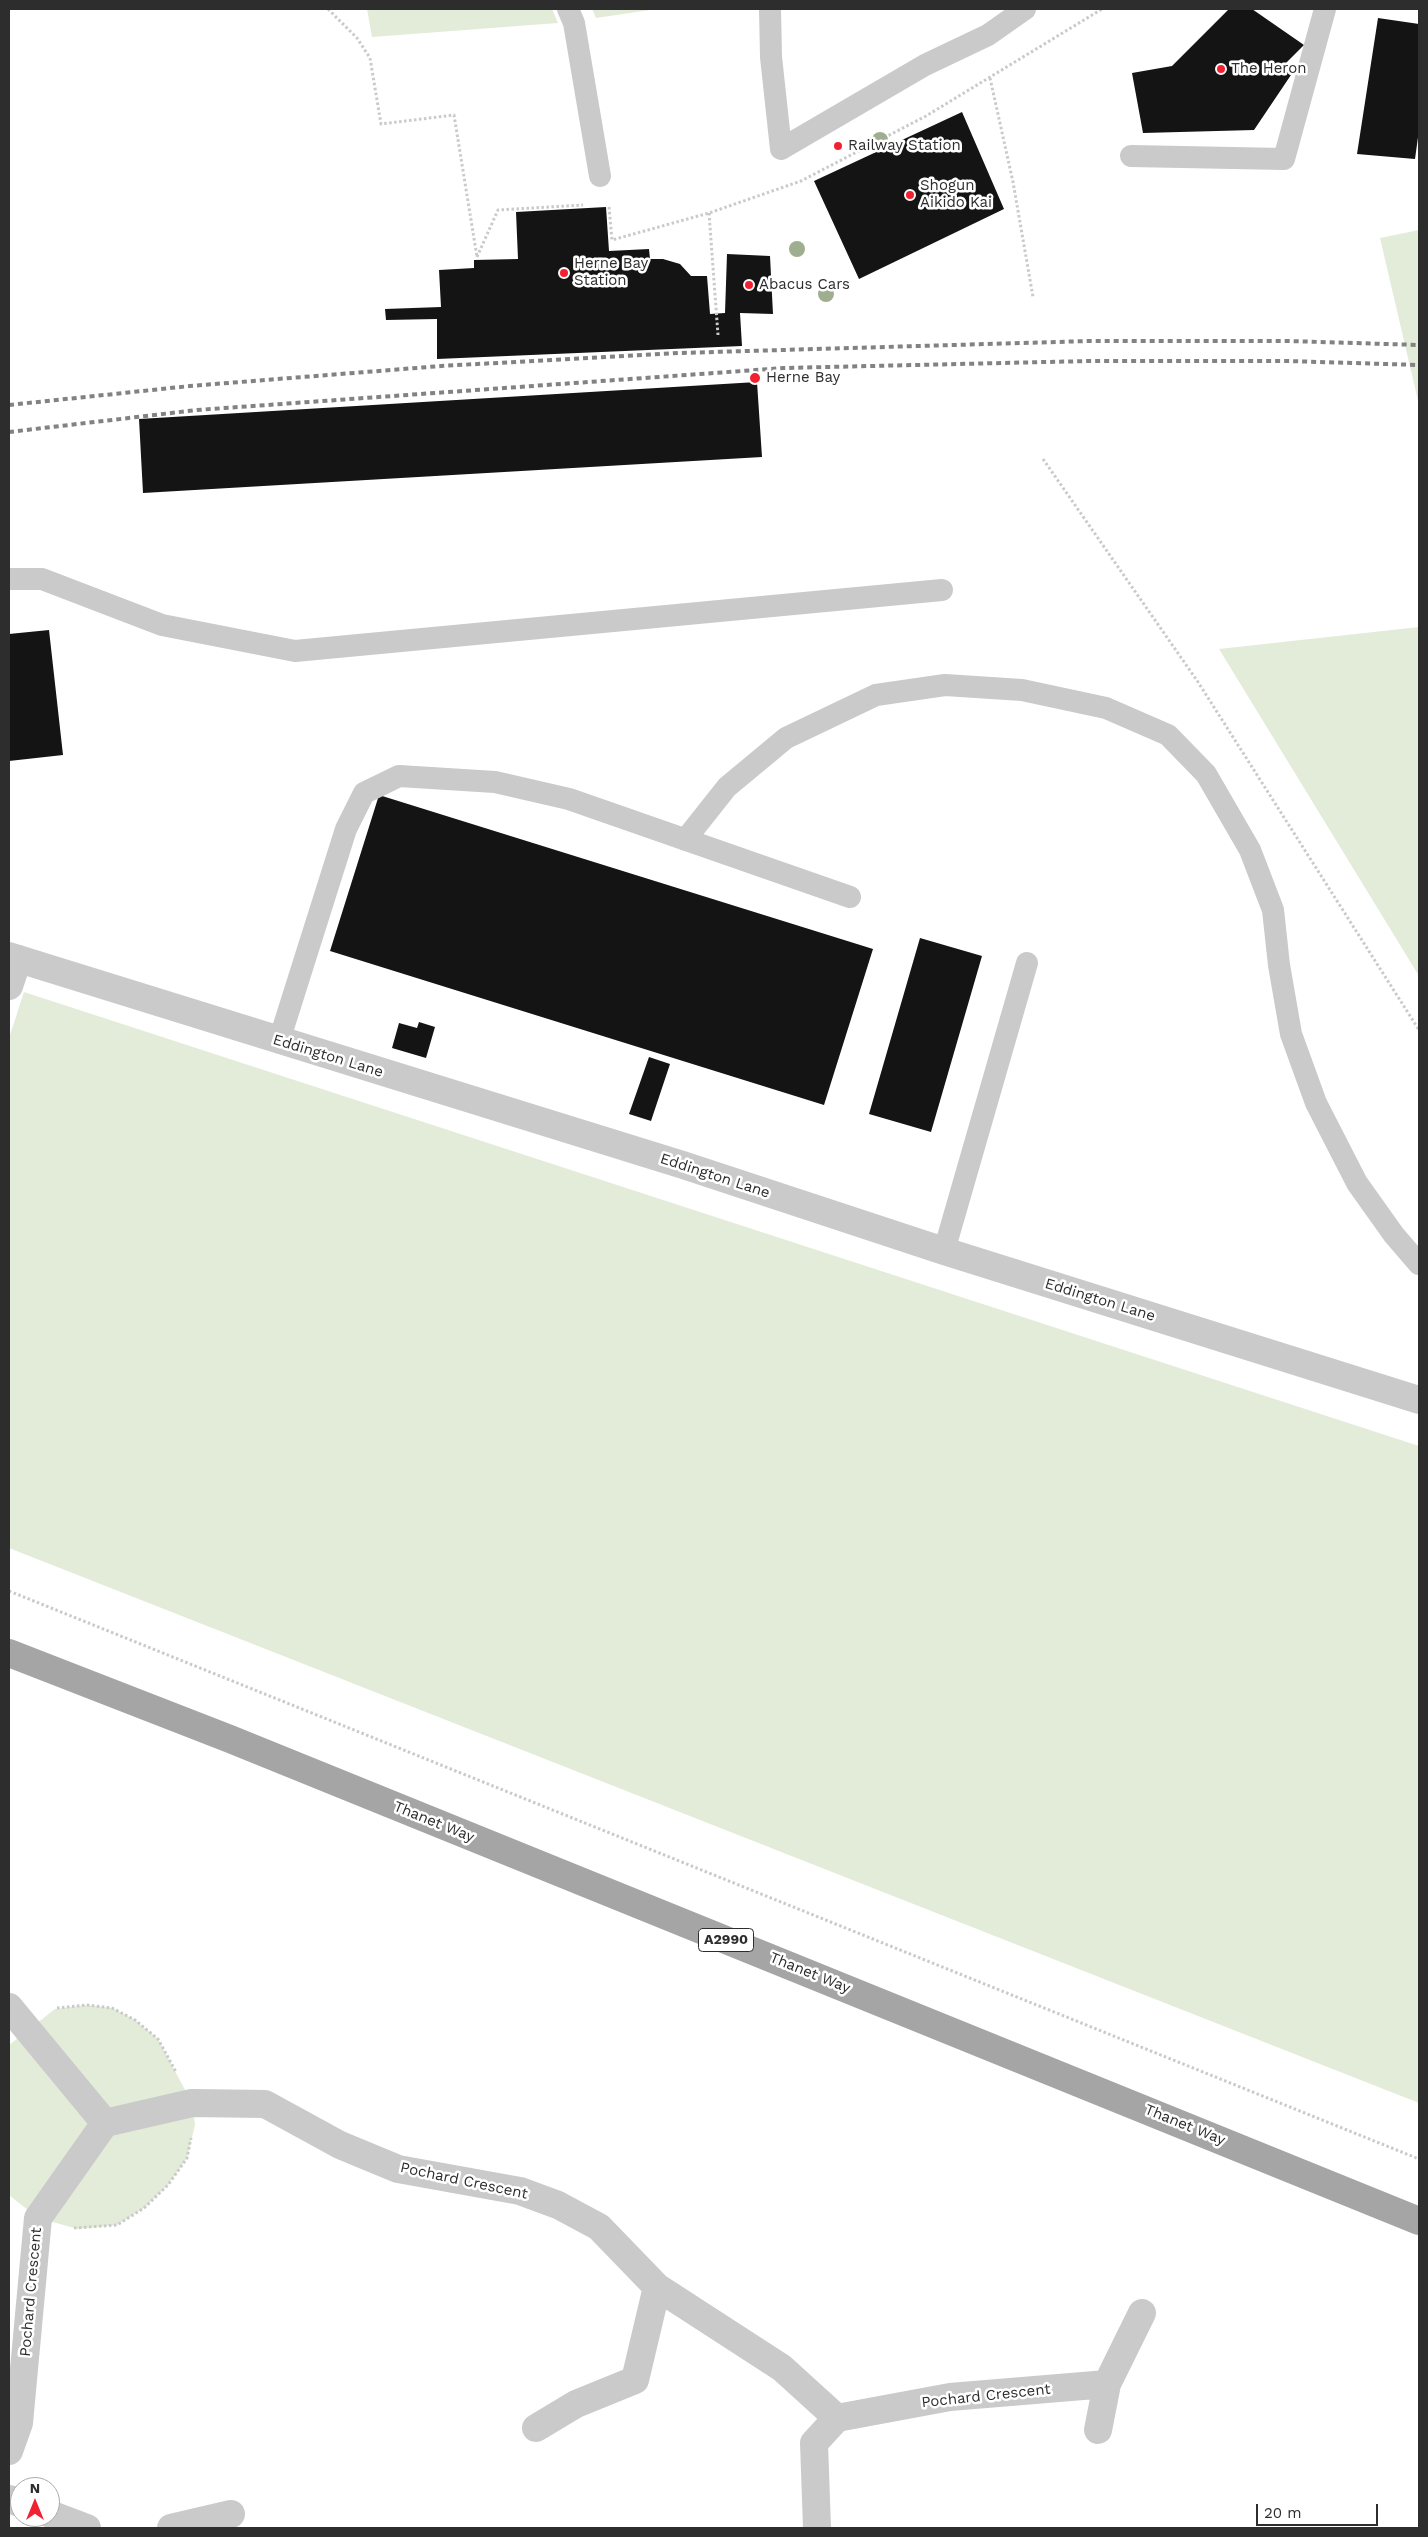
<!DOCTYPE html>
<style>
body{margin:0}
#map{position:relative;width:1428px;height:2537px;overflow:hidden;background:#fff;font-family:"Work Sans",sans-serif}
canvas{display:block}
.frame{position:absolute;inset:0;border:10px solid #2d2d2d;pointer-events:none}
.north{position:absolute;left:10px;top:2477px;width:50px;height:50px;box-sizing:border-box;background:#fff;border:1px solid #ababab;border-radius:50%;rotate:0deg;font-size:14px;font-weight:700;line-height:20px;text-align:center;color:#2d2d2d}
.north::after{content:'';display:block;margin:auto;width:18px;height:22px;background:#f12132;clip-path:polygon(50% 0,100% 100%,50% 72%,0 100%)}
.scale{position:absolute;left:1256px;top:2504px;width:122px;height:22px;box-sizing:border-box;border:2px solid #2d2d2d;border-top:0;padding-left:6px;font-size:15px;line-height:18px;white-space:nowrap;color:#2d2d2d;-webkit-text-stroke:4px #fff;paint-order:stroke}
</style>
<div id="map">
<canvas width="1428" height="2537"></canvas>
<div class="frame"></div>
<div class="north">N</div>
<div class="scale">20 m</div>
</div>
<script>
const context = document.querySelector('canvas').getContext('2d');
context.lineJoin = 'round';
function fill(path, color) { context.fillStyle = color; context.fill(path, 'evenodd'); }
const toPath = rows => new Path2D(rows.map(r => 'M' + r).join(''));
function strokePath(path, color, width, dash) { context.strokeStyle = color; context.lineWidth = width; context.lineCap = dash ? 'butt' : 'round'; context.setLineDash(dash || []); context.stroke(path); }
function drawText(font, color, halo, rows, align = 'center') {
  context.font = font + ' "Work Sans",sans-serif'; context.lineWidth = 5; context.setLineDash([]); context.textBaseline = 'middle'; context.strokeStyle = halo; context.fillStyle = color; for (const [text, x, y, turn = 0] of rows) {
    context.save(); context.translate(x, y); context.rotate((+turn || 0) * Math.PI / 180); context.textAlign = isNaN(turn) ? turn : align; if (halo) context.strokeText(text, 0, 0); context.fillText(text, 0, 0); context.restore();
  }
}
const green = toPath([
 [367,9,552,9,558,23,372,37],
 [592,9,657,9,596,18],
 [1419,230,1419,405,1380,238],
 [1419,627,1419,976,1219,649],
 [24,992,1419,1446,1419,2103,9,1548,9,1038],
 [87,2005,112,2008,135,2020,158,2039,192,2103,195,2125,187,2158,168,2185,144,2208,117,2225,78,2229,38,2218,9,2195,9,2045,55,2009]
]);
const building = toPath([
 [1229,9,1252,9,1304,45,1283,66,1293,72,1254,130,1143,133,1132,73,1172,66],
 [1378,18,1419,24,1419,130,1415,159,1357,154],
 [962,112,1004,209,859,279,814,181],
 [606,207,609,251,649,249,650,259,663,259,680,264,691,276,707,276,710,314,725,313,727,254,770,256,773,314,740,313,742,346,437,359,437,319,386,320,385,309,441,307,439,270,474,268,474,260,518,259,516,212],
 [757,382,762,457,143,493,139,419],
 [49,630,63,755,9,761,9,634],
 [379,795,873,949,824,1105,330,951],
 [920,938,982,956,931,1132,869,1114],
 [419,1022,435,1027,426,1058,392,1048,399,1023,417,1028],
 [649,1057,670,1064,651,1121,629,1114]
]);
const path = toPath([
 [328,9,357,38,370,58,381,124,454,115,477,257],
 [990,78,1013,182,1033,297],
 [609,207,612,240,709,213,801,181,926,116,1102,9],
 [709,213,718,335],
 [477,257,498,210,583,205],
 [1043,459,1198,682,1419,1030],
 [9,1591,1419,2159],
 [57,2008,87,2005,112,2008,135,2020,158,2039,176,2072],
 [74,2228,117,2225,144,2208,168,2185,187,2158,191,2138]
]);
const service = toPath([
 [568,9,574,23,600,176],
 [770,9,771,57,781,149,925,65,988,35,1025,9],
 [1131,156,1284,159,1325,9],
 [9,579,42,579,162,625,295,651,942,590],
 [685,840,727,787,786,738,876,695,945,685,1022,690,1106,708,1168,735,1206,774,1250,850,1273,910,1279,965,1291,1034,1316,1103,1357,1183,1394,1235,1419,1264],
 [279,1041,346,829,364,793,399,776,495,782,569,799,850,897],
 [944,1251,1027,963]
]);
const minor = toPath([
 [9,986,18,959],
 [9,2007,105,2123],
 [837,2418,950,2397,1107,2384],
 [536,2428,576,2404,635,2380,657,2287],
 [1098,2430,1107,2384,1142,2313],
 [9,2451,19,2423,38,2218,105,2123,192,2103,265,2104,340,2145,398,2169,520,2191,558,2205,599,2227,657,2287,782,2368,837,2418,814,2443,817,2528],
 [9,2499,20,2503],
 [50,2514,87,2528],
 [171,2528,231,2514]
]);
const tertiary = toPath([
 [9,956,683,1165,944,1251,1419,1400]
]);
const primary = toPath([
 [9,1653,230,1739,1419,2221]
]);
const rail = toPath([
 [9,405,190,386,441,366,679,353,1090,341,1288,341,1419,345],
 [9,432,197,410,784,368,1090,361,1287,361,1419,365]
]);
const trees = [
 [880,140],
 [797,249],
 [826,294]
];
const markers = [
 [1221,69,5,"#f12132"],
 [838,146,5,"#f12132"],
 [910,195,5,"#f12132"],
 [564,273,5,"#f12132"],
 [749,285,5,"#f12132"],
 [755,378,6,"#f12132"]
];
const shields = [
 [726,1940,55]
];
const shieldNames = [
 ["A2990",726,1940]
];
const poiNames = [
 ["The Heron",1231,69],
 ["Railway Station",848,146],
 ["Shogun",920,186],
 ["Aikido Kai",920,203],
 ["Herne Bay",574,264],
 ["Station",574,281],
 ["Abacus Cars",759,285],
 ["Herne Bay",766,378]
];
const streetNames = [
 ["Eddington Lane",328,1056,17],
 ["Eddington Lane",715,1176,18],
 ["Eddington Lane",1100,1300,17],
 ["Thanet Way",434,1822,22],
 ["Thanet Way",810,1973,22],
 ["Thanet Way",1185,2125,22],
 ["Pochard Crescent",464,2181,12],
 ["Pochard Crescent",31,2292,-85],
 ["Pochard Crescent",986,2396,-6]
];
fill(green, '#e3ecd9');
fill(building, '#141414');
strokePath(path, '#cacaca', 3, [2.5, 2.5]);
strokePath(service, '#cacaca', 22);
strokePath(minor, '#cacaca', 28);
strokePath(tertiary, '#cacaca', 28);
strokePath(primary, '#a5a5a5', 28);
strokePath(rail, '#828282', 4, [5, 4]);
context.fillStyle = '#9fae91';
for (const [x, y] of trees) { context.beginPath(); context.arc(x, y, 8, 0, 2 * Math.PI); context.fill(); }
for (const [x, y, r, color] of markers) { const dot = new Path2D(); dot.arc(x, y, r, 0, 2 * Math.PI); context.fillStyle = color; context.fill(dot); strokePath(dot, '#fff', 2); }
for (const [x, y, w] of shields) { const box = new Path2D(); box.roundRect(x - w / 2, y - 11.5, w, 23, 4); context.fillStyle = '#fff'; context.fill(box); strokePath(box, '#2d2d2d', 1); }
drawText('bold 14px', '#2d2d2d', null, shieldNames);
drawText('15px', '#2d2d2d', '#fff', poiNames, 'left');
drawText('15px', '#2d2d2d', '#fff', streetNames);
</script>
